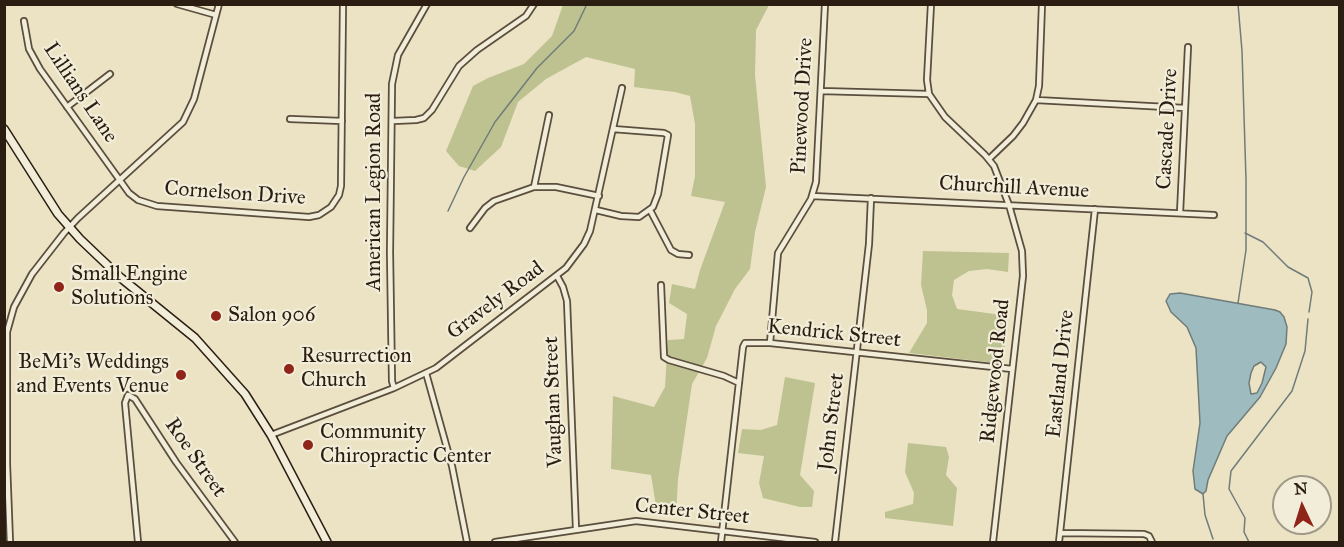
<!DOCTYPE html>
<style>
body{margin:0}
#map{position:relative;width:1344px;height:547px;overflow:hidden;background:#ebe3c4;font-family:"IM FELL Great Primer",serif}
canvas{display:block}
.frame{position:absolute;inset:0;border:6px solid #2b1d11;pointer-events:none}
.north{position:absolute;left:1272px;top:475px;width:60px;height:60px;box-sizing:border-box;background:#f2edd9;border:2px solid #a29a89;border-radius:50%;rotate:356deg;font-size:16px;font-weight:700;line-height:24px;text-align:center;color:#2b1d11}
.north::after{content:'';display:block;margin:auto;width:21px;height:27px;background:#8f2418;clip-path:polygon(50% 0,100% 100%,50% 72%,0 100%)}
</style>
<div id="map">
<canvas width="1344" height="547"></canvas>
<div class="frame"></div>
<div class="north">N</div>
</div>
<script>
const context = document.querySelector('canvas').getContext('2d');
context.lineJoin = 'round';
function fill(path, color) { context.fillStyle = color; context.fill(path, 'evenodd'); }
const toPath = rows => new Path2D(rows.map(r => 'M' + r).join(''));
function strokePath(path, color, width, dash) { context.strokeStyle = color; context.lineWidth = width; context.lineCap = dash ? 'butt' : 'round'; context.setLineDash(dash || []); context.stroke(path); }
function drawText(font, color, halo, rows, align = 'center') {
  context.font = font + ' "IM FELL Great Primer",serif'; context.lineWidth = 4.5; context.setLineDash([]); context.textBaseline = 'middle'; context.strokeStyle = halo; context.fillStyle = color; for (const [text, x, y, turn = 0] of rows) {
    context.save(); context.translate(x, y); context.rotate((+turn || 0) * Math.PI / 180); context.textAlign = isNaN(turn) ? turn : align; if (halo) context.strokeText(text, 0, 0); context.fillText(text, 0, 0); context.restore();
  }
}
const green = toPath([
 [563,5,769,5,756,30,755,75,766,187,755,232,750,269,735,289,716,326,707,358,692,384,678,479,676,515,657,512,651,475,611,469,613,396,654,407,665,387,668,340,684,339,687,314,669,303,672,284,695,289,700,270,725,202,691,196,695,176,695,124,690,96,675,92,634,87,635,69,586,57,546,79,518,102,501,147,475,171,459,166,446,151,473,86,488,78,524,64,552,36],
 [923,251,1009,253,1008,272,987,269,969,271,954,280,952,295,957,309,1002,315,1006,319,1004,359,996,363,909,353,927,323,927,310,921,285],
 [785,377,815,383,800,475,814,491,812,507,800,507,763,498,759,483,764,456,738,453,742,429,761,430,777,425],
 [908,443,946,447,949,457,946,475,957,488,953,526,885,518,885,512,913,504,914,493,905,472]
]);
const water = toPath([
 [1180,293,1275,310,1280,312,1284,317,1287,327,1286,344,1276,368,1260,397,1227,436,1208,480,1206,491,1203,494,1195,489,1193,471,1200,423,1196,348,1187,327,1171,312,1166,301,1170,294,1180,293],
 [1261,362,1266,367,1262,383,1257,393,1251,394,1249,383,1251,373,1254,366,1261,362]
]);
const stream = toPath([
 [1238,4,1242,51,1246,180,1246,250,1238,303],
 [448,211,464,177,495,122,537,68,574,31,587,4],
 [1245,233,1263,242,1288,267,1308,278,1312,292,1309,312],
 [1203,494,1205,515,1213,539],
 [1249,542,1244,532,1245,518,1229,489,1231,471,1292,391,1305,351,1308,319]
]);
const minor = toPath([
 [177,4,216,15],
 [931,4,927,80,929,94,945,117,985,155,994,166,1009,205,1022,251,1023,276,993,542],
 [24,21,29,49,40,69,129,193,138,200,157,206,309,217,319,215,331,207,339,195,341,186,343,4],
 [821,91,929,94],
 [1036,100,1185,108],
 [67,107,110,74],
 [290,119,342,121],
 [393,121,416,120,424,118,432,110,459,66,477,50,526,16,534,4],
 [989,159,1013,136,1023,123,1036,100,1039,86,1042,4],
 [534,187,549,115],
 [812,196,1214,215],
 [596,210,621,216,639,217,653,207,658,194,668,135,664,133,613,129],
 [650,210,671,250,678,254,689,255],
 [1180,213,1188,47],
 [470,228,485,208,494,201,534,187,556,187,599,196],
 [557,276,563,287,567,301,576,529],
 [661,285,664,357,669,360,724,376,739,383],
 [770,343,778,253,811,199,816,182,825,4],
 [426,373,452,466,467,542],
 [394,388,392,381,390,252,392,84,398,55,427,4],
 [271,435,394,388,436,368,566,268,584,244,590,231,622,88],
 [1060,533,1144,534,1149,536,1152,542],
 [10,542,7,464,7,332,14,307,32,274,64,233,78,218,183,122,194,99,219,4],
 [138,542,125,403,128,395,135,399,176,462,235,542],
 [495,542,636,521,815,542],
 [721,542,743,347,745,343,770,343,1012,369],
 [835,542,869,244,871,198],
 [1059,542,1095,209]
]);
const secondary = toPath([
 [4,129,58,214,80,239,121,278,195,338,245,394,271,435,327,542]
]);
const markers = [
 [59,287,6,"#8f2418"],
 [216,316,6,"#8f2418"],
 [289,369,6,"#8f2418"],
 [181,375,6,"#8f2418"],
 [308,445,6,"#8f2418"]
];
const streetNames = [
 ["Lillians Lane",80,93,56],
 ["Pinewood Drive",803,106,-87],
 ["Cascade Drive",1168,129,-87],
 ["Churchill Avenue",1014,188,3],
 ["American Legion Road",375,192,-90],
 ["Cornelson Drive",235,194,4],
 ["Gravely Road",496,301,-37],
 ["Kendrick Street",834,334,6],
 ["Ridgewood Road",996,371,-84],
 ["Eastland Drive",1061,374,-84],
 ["Vaughan Street",554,402,-92],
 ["John Street",832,422,-83],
 ["Roe Street",195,458,55],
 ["Center Street",692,512,6]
];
const poiNames = [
 ["Small Engine",71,275],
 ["Solutions",71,299],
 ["Salon 906",228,316],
 ["Resurrection",301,357],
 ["Church",301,381],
 ["BeMi's Weddings",169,363,"right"],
 ["and Events Venue",169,387,"right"],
 ["Community",320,433],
 ["Chiropractic Center",320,457]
];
fill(green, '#bdc290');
fill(water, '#9ebbbf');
strokePath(water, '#707c79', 1.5);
strokePath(stream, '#707c79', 1.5);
strokePath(minor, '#5b4e3e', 8);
strokePath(secondary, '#2b1d11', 10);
strokePath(minor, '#f2edd9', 4.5);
strokePath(secondary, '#f2edd9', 7);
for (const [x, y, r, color] of markers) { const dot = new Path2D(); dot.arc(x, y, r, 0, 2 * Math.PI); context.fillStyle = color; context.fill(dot); strokePath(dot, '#f2edd9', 2); }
drawText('21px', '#2b1d11', '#f2edd9', streetNames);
drawText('21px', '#2b1d11', '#f2edd9', poiNames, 'left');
</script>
